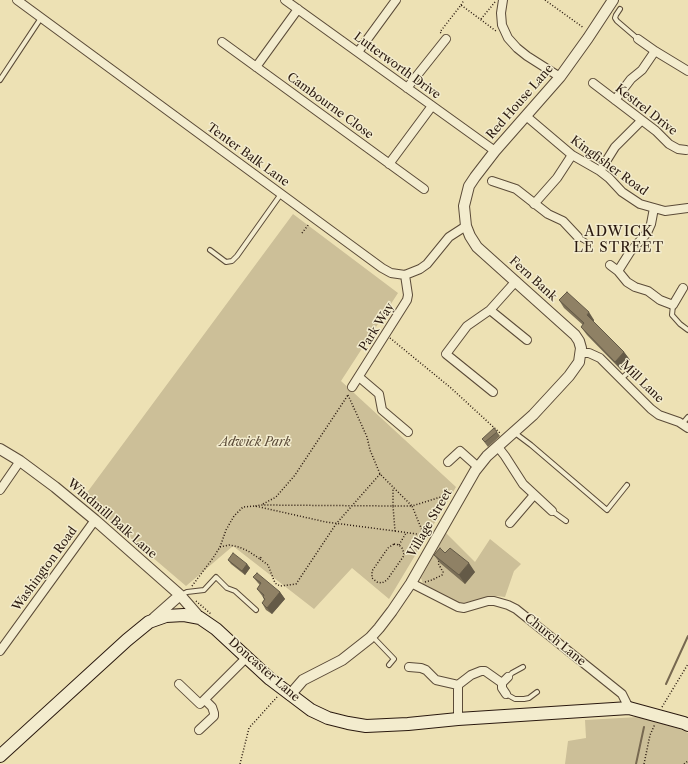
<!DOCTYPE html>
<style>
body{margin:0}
canvas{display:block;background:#ede1b4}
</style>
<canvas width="688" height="764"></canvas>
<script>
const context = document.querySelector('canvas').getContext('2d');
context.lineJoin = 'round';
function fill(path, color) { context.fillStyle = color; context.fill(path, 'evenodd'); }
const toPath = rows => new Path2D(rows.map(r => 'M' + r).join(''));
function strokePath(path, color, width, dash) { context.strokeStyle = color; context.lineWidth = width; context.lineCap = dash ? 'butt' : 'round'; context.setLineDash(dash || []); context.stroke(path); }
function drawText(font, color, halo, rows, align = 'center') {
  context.font = font + ' "Libre Caslon Text",serif'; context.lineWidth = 3; context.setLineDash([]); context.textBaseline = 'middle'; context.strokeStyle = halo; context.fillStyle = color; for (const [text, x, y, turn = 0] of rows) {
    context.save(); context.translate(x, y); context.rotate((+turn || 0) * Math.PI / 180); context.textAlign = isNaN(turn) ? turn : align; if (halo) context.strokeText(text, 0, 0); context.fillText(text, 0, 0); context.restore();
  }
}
const green = toPath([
 [293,214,398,293,341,381,456,487,389,599,352,568,314,609,233,546,186,586,83,498],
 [446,533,475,562,490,539,521,564,514,571,505,597,497,596,458,604,423,584,421,578],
 [638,717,677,728,688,733,688,764,565,764,568,741,586,738,585,720]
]);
const stream = toPath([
 [666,684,688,636],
 [636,764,644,727]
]);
const path = toPath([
 [545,0,584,28],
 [461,5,464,0],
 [481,19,495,2],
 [441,33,440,32,461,5,496,31],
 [302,233,309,224],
 [390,338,451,388,501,434],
 [348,395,367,437,370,450,380,474,412,506,393,506,393,488],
 [263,504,276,497,295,475,348,395],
 [395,531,424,535,428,537],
 [424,535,412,506,447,495,453,492],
 [394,544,399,545,402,548,404,553,403,557,387,580,382,583,377,582,372,578,372,571,388,548,394,544],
 [399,545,406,533],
 [220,547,229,545,239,547,248,551,260,559,261,557],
 [260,559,268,565,275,583,280,586,296,584,336,524,380,474],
 [425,582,432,580,442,575,443,572,438,563,439,561],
 [192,586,213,558,220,547,226,530,234,516,243,507,255,506,326,522,395,531,393,506,261,505,255,506],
 [196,601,211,614],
 [662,707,688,664],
 [240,764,249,728,277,697],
 [644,764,650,735,655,724],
 [684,764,688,761]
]);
const service = toPath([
 [620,9,616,15,615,18,617,21,638,39],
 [0,80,41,18],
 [578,237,585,241],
 [210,250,226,262,232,261,237,256,281,194],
 [673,305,672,315,680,324,688,330],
 [621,379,633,368],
 [682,424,688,417],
 [515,433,531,445,607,510,627,485],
 [552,511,566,521],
 [181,595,187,592,204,590,216,577,227,588,235,591,256,610],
 [372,636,394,659,389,665],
 [508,677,512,673,523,667],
 [506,694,515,699,524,699,529,698,537,692]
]);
const minor = toPath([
 [17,0,382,268,391,273,405,275,420,269,427,264,449,237,466,226],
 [285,0,495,151],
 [503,0,501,13,502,25,508,38,517,48,527,56,560,77],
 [638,39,655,51],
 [222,42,424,189],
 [358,52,396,0],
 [256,67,298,9],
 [593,83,656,131,669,144,678,149,686,150],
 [407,88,446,39],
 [615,100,631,79,642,70,655,51,688,71],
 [526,116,572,155,600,171,609,178,622,192,640,204,665,211,688,208],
 [389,164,432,106],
 [600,171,615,147,641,121],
 [492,181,516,189,548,214,563,221,578,237],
 [534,204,557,178,572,155],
 [654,208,651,224,647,233,630,252,618,271,627,282,635,287,648,291,660,300,673,305,683,288],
 [610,265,618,271],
 [490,310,527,340],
 [581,353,589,353,600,358,651,409,659,415,679,422,688,428],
 [359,377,379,394,382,410,408,432],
 [352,387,407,300,408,295,405,275],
 [493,392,446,354,467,326,490,310,516,281],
 [498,447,505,456,523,484,552,511],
 [448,462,460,451,478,467],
 [0,490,20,461],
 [510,523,534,495],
 [411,583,458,607,464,608,488,601,494,601,508,605,516,609,622,694,629,708],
 [0,651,95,520],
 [409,667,421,668,426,670,436,680,458,685,471,675,481,671,485,671,502,683],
 [179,684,200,704,247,657],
 [458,685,458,719],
 [506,694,502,688,502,683,508,677],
 [199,730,214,716,214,713,212,707,205,700]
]);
const tertiary = toPath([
 [0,449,20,461,55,487,95,520,180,595,200,618],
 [154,618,180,595],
 [290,695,303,680,342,660,370,638,379,628,392,611,411,583,475,471,487,456,533,415,569,376,579,362,581,348,579,341,575,335,477,247,470,236,466,226,464,206,469,186,475,177,495,151,560,77,588,38,613,0]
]);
const secondary = toPath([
 [0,756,127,640,149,622,166,616,184,615,200,618,216,629,270,679,311,710,328,718,348,723,366,726,408,724,458,719,629,708,684,723,688,725]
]);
const wall = toPath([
 [559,300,594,320,594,322,624,352,630,360,621,370,587,335,581,327,583,325,564,308],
 [497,432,500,436,488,447,482,439],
 [445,553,475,572,465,584,440,563,434,555],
 [228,560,247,564,250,568,245,575,231,564],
 [253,577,280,592,285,599,272,614,266,610,262,603,264,600,263,597,257,589,260,585,258,583]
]);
const shadedWall = toPath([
 [589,312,594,320,593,323,587,315],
 [624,352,630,360,621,370,615,362],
 [469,563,475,572,465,584,459,575],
 [247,564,250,568,245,575,242,571],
 [280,592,285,599,272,614,267,608]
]);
const building = toPath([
 [567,292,589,312,587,315,624,352,615,362,581,327,584,323,559,300,567,292],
 [494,428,497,432,485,442,482,439,494,428],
 [440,548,445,553,450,548,469,563,459,575,434,555,440,548],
 [233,553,247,564,242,571,228,560,233,553],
 [257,573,280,592,267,608,262,603,265,599,263,597,264,595,257,589,261,583,253,577,257,573]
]);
const streetNames = [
 ["Lutterworth Drive",397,66,36],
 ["Red House Lane",520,102,-49],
 ["Cambourne Close",330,106,36],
 ["Kestrel Drive",646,110,38],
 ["Tenter Balk Lane",248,155,36],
 ["Kingfisher Road",609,166,36],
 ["Fern Bank",533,279,42],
 ["Park Way",377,327,-58],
 ["Mill Lane",642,382,44],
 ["Windmill Balk Lane",112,519,41],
 ["Village Street",430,523,-60],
 ["Washington Road",45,569,-54],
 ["Church Lane",555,640,39],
 ["Doncaster Lane",264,670,41]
];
const parkNames = [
 ["Adwick Park",255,443]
];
const quarterNames = [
 ["ADWICK",619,232],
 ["LE STREET",619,248]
];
fill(green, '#ccbf98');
strokePath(stream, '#776850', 2);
strokePath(service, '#5b4b38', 6);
strokePath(minor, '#5b4b38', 10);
strokePath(tertiary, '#5b4b38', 12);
strokePath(secondary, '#2a190f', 14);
strokePath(path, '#2a190f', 1.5, [1, 2]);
strokePath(service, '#f3ecce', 4);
strokePath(minor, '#f3ecce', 8);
strokePath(tertiary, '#f3ecce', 10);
strokePath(secondary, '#f3ecce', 12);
fill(wall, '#7b6f57');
fill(shadedWall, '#645a47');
fill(building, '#8f8165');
strokePath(building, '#645a47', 1);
drawText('12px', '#2a190f', '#f3ecce', streetNames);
drawText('italic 12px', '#5b4b38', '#f3ecce', parkNames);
context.letterSpacing = '1px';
drawText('14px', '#2a190f', '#f3ecce', quarterNames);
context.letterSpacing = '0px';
</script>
